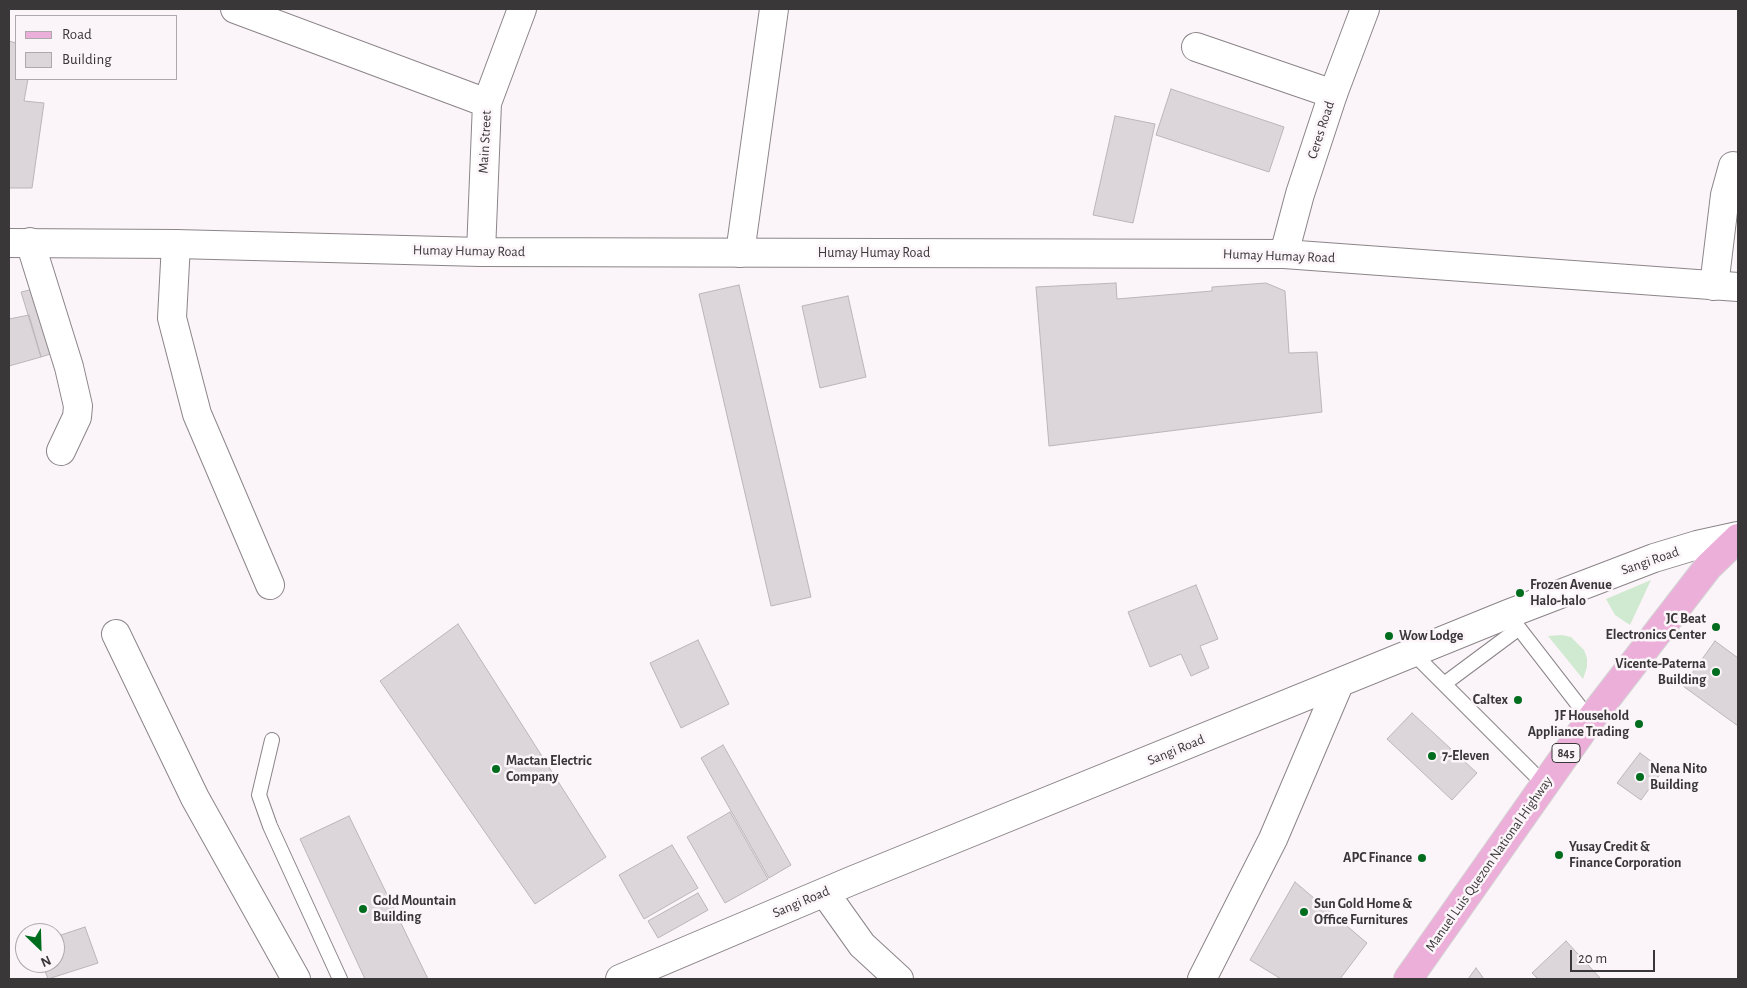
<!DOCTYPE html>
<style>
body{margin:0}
#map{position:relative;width:1747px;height:988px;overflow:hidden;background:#fbf4f8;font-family:"Alegreya Sans",sans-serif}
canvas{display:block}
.frame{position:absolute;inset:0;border:10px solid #393738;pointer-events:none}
.legend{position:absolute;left:15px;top:15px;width:162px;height:65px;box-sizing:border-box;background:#fbf4f8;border:1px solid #ada8ab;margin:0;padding:6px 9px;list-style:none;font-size:15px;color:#393738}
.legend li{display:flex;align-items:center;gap:10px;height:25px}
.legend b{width:25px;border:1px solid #ada8ab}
.north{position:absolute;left:15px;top:923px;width:50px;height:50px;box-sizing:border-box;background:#fbf4f8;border:1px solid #ada8ab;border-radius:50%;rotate:156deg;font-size:14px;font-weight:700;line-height:20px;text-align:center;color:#393738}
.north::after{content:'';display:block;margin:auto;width:18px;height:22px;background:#006d1e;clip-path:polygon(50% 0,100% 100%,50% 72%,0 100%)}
.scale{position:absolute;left:1570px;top:950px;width:85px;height:22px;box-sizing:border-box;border:2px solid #393738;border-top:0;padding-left:6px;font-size:15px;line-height:18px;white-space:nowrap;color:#393738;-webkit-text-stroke:4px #fbf4f8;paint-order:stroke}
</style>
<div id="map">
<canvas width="1747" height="988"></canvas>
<div class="frame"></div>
<ul class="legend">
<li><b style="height:6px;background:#ecafda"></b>Road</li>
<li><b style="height:14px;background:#dcd6da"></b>Building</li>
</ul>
<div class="north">N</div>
<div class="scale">20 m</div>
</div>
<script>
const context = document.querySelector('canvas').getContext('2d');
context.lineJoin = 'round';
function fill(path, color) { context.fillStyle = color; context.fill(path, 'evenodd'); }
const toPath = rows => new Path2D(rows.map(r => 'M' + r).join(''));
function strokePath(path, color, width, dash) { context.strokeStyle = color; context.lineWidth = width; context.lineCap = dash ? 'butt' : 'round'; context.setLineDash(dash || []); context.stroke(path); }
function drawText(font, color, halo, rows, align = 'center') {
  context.font = font + ' "Alegreya Sans",sans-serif'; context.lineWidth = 5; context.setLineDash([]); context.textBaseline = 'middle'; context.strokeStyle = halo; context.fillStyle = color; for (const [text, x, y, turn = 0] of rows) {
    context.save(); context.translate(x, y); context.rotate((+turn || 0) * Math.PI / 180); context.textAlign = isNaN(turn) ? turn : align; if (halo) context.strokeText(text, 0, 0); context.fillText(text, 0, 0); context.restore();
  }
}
const green = toPath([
 [1651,580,1630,625,1615,615,1606,599],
 [1562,635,1571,637,1584,650,1587,658,1587,667,1583,679,1548,636]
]);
const building = toPath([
 [9,41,16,43,16,79,28,79,24,101,44,103,32,188,9,188,9,41],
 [1171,89,1284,127,1269,172,1156,135,1171,89],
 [1115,116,1155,124,1133,223,1093,215,1115,116],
 [1116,283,1117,299,1212,291,1212,287,1266,283,1285,291,1289,353,1317,352,1322,412,1049,446,1036,287,1116,283],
 [739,285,811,597,771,606,699,294,739,285],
 [42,287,60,351,41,357,21,292,42,287],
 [848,296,866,377,820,388,802,306,848,296],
 [29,315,41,357,9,366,9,319,29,315],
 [1196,585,1218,639,1200,646,1209,668,1191,676,1181,654,1150,667,1128,612,1196,585],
 [458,624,606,857,535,904,380,681,458,624],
 [698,640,729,704,681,728,650,663,698,640],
 [1715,641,1738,658,1738,726,1683,686,1715,641],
 [1412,713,1477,773,1452,800,1387,739,1412,713],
 [723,745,791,865,769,878,701,758,723,745],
 [1640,753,1663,770,1641,800,1617,783,1640,753],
 [730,812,768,879,725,903,687,837,730,812],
 [349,816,428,979,365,979,300,839,349,816],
 [672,845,698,888,644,919,619,875,672,845],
 [1295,882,1367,943,1340,979,1281,979,1250,960,1295,882],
 [698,893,708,910,658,938,648,921,698,893],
 [85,927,98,963,48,979,42,963,55,963,55,937,85,927],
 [1566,941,1601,979,1538,979,1532,973,1566,941],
 [1476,968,1484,979,1468,979,1476,968]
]);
const service = toPath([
 [1508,614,1590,720],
 [1413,653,1544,784],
 [1444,684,1518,629],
 [272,740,259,795,270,826,340,979]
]);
const minor = toPath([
 [235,9,487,103],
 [1196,47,1333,94],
 [30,242,69,367,78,406,77,417,61,451],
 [176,244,172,318,197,414,270,585],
 [481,252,487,103,522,9],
 [740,253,774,9],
 [1714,286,1725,195,1733,166],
 [116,634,195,798,296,979],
 [825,893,862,945,899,979],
 [1202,979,1273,839,1339,684]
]);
const tertiary = toPath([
 [9,243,176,244,481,252,1284,254,1738,287],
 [1284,254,1300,194,1333,94,1365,9],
 [620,979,851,881,1508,614,1654,558,1697,545,1738,536]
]);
const primary = toPath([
 [1408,979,1590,720,1708,567,1738,538]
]);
const markers = [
 [1520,593,5,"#006d1e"],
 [1716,627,5,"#006d1e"],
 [1389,636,5,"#006d1e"],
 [1716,672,5,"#006d1e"],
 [1518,700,5,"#006d1e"],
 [1639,724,5,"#006d1e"],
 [1432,756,5,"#006d1e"],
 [496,769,5,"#006d1e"],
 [1640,777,5,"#006d1e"],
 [1559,855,5,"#006d1e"],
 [1422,858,5,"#006d1e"],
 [363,909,5,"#006d1e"],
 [1304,912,5,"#006d1e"]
];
const shields = [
 [1566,753,28]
];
const shieldNames = [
 ["845",1566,753]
];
const streetNames = [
 ["Ceres Road",1321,130,-72],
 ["Main Street",485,142,-87],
 ["Humay Humay Road",469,251,1],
 ["Humay Humay Road",874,253],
 ["Humay Humay Road",1279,256,2],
 ["Sangi Road",1650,561,-19],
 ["Sangi Road",1176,750,-22],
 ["Manuel Luis Quezon National Highway",1489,864,-55],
 ["Sangi Road",801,902,-23]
];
const poiNames = [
 ["Frozen Avenue",1530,585],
 ["Halo-halo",1530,601],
 ["JC Beat",1706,619,"right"],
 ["Electronics Center",1706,635,"right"],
 ["Wow Lodge",1399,636],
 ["Vicente-Paterna",1706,664,"right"],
 ["Building",1706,680,"right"],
 ["Caltex",1508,700,"right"],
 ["JF Household",1629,716,"right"],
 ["Appliance Trading",1629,732,"right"],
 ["7-Eleven",1442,756],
 ["Mactan Electric",506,761],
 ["Company",506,777],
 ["Nena Nito",1650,769],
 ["Building",1650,785],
 ["Yusay Credit &",1569,847],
 ["Finance Corporation",1569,863],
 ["APC Finance",1412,858,"right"],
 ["Gold Mountain",373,901],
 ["Building",373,917],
 ["Sun Gold Home &",1314,904],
 ["Office Furnitures",1314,920]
];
fill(green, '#d0ead1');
fill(building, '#dcd6da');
strokePath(building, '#bbb5b9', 1);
strokePath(service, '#8b8589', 16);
strokePath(minor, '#8b8589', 30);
strokePath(tertiary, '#8b8589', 30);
strokePath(primary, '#d3d3d3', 30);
strokePath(service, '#fff', 14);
strokePath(minor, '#fff', 28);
strokePath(tertiary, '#fff', 28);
strokePath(primary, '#ecafda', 28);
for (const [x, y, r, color] of markers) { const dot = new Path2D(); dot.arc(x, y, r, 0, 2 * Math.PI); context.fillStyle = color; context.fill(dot); strokePath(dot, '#fbf4f8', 2); }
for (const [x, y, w] of shields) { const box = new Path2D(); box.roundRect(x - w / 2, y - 9.5, w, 19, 4); context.fillStyle = '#fbf4f8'; context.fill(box); strokePath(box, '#393738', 1); }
drawText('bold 12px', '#393738', null, shieldNames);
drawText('14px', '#393738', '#fbf4f8', streetNames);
drawText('bold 14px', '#393738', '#fbf4f8', poiNames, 'left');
</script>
